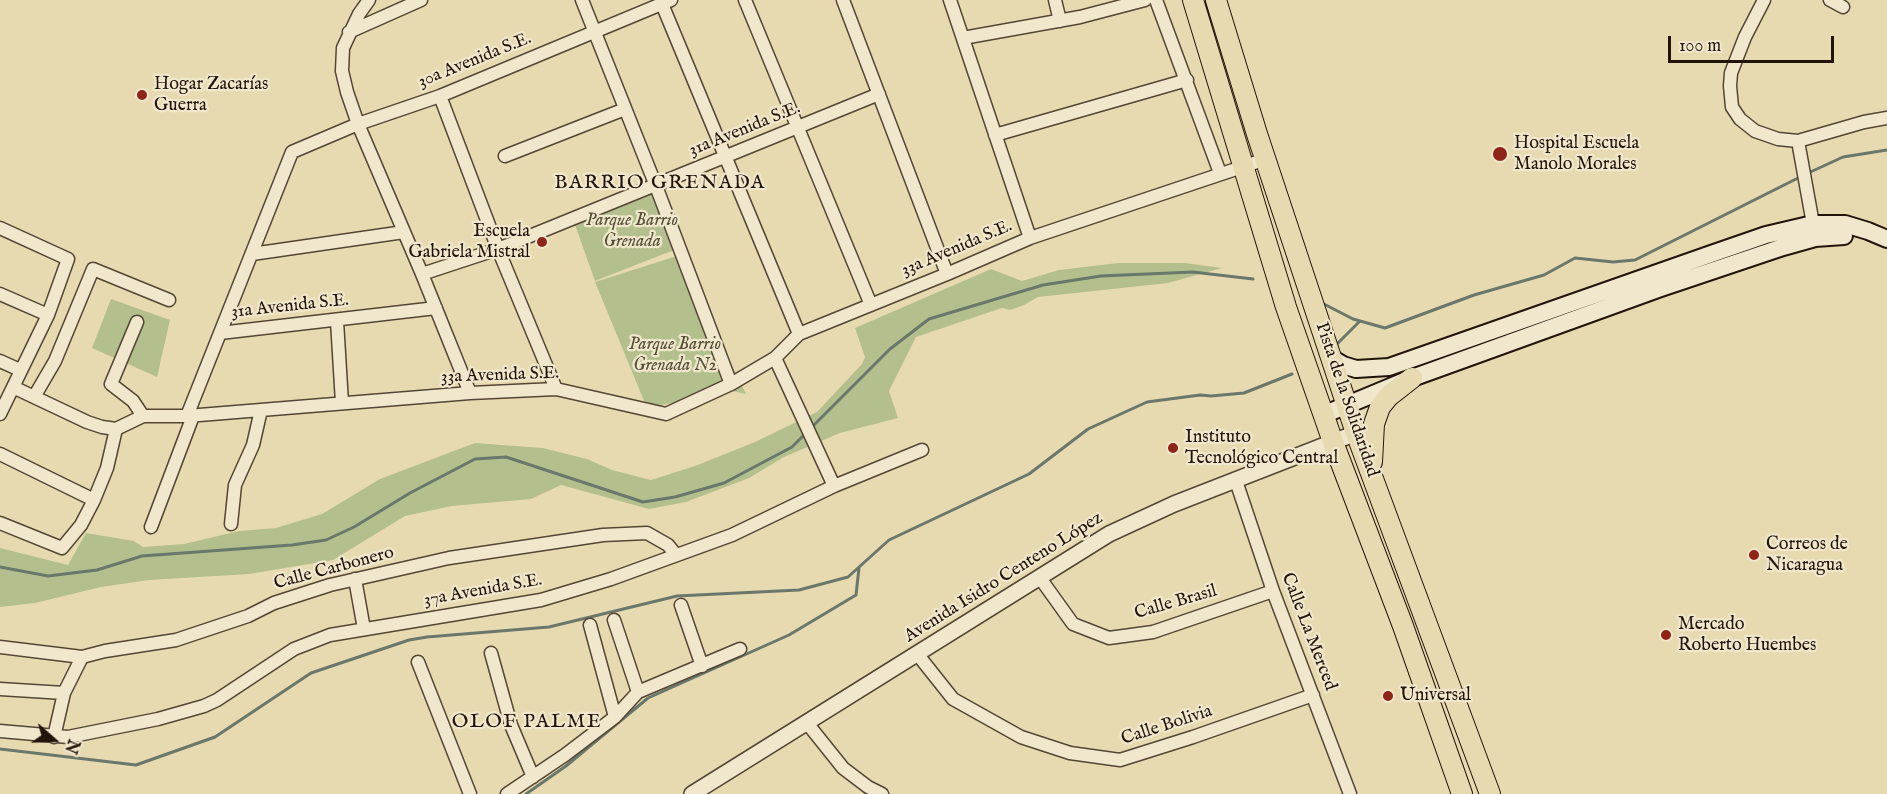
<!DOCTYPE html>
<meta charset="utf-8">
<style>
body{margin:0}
#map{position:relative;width:1887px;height:794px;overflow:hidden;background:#e8dab0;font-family:"IM FELL English",serif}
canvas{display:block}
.north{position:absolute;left:24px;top:710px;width:60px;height:60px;-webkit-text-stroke:4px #f0e7cc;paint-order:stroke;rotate:110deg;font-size:16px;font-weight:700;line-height:24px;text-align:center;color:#23140b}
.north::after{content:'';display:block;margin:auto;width:21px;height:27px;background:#23140b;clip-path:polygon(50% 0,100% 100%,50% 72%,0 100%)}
.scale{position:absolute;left:1668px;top:36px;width:166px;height:27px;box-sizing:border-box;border:3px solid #23140b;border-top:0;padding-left:8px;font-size:18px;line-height:21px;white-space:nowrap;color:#23140b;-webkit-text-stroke:4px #f0e7cc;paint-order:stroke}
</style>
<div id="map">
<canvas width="1887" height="794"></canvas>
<div class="north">N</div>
<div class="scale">100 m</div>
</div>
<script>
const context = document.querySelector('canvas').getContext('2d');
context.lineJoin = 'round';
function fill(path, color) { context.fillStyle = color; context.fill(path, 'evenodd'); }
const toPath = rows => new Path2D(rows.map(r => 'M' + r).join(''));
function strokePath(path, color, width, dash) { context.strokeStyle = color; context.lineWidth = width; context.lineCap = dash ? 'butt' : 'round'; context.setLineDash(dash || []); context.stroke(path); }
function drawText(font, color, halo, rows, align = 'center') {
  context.font = font + ' "IM FELL English",serif'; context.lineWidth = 4.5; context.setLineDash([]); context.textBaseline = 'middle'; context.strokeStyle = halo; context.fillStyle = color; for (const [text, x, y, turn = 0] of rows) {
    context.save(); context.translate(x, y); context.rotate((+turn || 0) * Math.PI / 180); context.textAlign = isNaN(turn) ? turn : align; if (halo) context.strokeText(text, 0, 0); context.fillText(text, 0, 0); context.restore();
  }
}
const green = toPath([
 [656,186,679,248,595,281,573,219],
 [677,256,746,394,732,391,647,408,595,282],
 [1118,263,1185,263,1222,268,1168,283,1038,297,1024,305,1010,310,1002,308,916,337,889,391,898,418,840,433,784,457,749,478,686,502,649,509,561,485,531,499,452,506,405,516,333,560,249,574,149,580,101,587,35,603,0,607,0,548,68,565,86,533,134,541,143,547,184,544,239,531,276,528,322,514,380,479,475,443,543,448,587,459,612,470,651,480,695,466,755,442,817,412,862,364,865,357,855,328,991,269,1022,281,1059,270],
 [111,299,170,320,157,377,92,348]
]);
const stream = toPath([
 [1806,174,1843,157,1887,150],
 [1320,302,1353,319,1385,328,1474,295,1544,275,1575,258,1613,262,1635,260,1800,177],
 [1337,344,1360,321],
 [811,428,890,349,929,319,1043,285,1101,276,1193,272,1253,279],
 [0,567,48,576,97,570,142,556,292,545,326,540,354,527,410,493,475,459,506,457,643,502,675,497,724,483,792,447,807,432],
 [0,749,136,765,215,737,311,673,409,640,427,637,549,627,677,596,799,590,848,577,889,540,1029,474,1088,429,1147,402,1200,395,1211,396,1244,393,1292,374],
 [526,794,566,766,648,698,789,635,856,595,859,568]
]);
const minor = toPath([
 [369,0,359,14,343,48,342,71,347,92,358,124,422,274,470,393],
 [582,0,656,186,731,384],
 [745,0,871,305],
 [843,0,947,274],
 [950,0,1030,238],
 [1055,0,1060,21],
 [1156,0,1220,173],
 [1764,0,1745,37,1731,73,1730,86,1732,107,1740,119,1755,131,1778,139,1798,141,1864,122,1887,118],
 [1830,0,1843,7],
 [662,4,799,334],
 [349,32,421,0],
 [963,38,1080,17,1145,0],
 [440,96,498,249,556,389],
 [995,135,1187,80],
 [1798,141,1813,224],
 [505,156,625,109],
 [0,228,68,259,48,315,0,414],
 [252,254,404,232],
 [422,274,498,249,879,94],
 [0,294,48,315],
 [337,321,342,403],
 [137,322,111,384,133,401,143,416],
 [220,333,436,308],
 [0,361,20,370],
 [13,387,87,422,102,427,116,429,143,416,187,416,470,393,556,389,666,414,731,384,775,358,799,334,947,274,1030,238,1266,159],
 [34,397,55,361,93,269,169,300],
 [187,416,292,152,358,124,440,96,671,0],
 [0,454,94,500],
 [1236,481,1273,591,1350,794],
 [834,486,922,450],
 [0,523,62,548,81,525,94,500,107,468,116,429],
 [231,524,235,485,253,445,261,410],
 [151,527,193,416],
 [1040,578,1073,624,1109,638,1153,632,1273,591],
 [355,579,364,629],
 [681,605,702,666],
 [614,620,638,692],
 [590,625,615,717],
 [0,647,82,657,105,651,176,640,248,616,274,603,330,585,449,558,603,535,647,533,668,545,676,555],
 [491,653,511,725,533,777],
 [918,655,953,699,1021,737,1070,753,1120,760,1193,737,1313,695],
 [418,662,470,794],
 [0,689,64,693],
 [807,723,843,768,868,787,882,794],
 [0,731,68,737,158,719,204,706,217,700,294,649,330,635,541,600,611,579,732,535,834,486,775,358],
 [54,737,64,693,82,657],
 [507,794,565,755,615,717,638,692,740,649]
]);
const tertiary = toPath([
 [692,794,1109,534,1174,504,1356,433]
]);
const secondary = toPath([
 [1331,358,1343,365,1356,369,1389,367,1714,253,1766,235,1813,224,1845,224,1868,231,1887,239],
 [1323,415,1412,378,1658,289,1783,247,1815,238,1844,236]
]);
const primary = toPath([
 [1193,0,1286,307,1333,442,1403,626,1462,794],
 [1216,0,1257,134,1356,433,1490,794],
 [1372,462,1374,424,1380,407,1389,396,1412,378]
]);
const markers = [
 [142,95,6,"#8f2418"],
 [1500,154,8,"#8f2418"],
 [542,242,6,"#8f2418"],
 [1173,448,6,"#8f2418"],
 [1754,555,6,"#8f2418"],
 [1666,635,6,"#8f2418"],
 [1388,696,6,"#8f2418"]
];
const streetNames = [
 ["30a Avenida S.E.",475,61,-22],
 ["31a Avenida S.E.",745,130,-22],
 ["33a Avenida S.E.",957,249,-23],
 ["31a Avenida S.E.",290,307,-6],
 ["33a Avenida S.E.",500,376,-2],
 ["Pista de la Solidaridad",1346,400,71],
 ["Calle Carbonero",334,569,-15],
 ["Avenida Isidro Centeno López",1004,578,-32],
 ["37a Avenida S.E.",483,591,-10],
 ["Calle Brasil",1176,603,-16],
 ["Calle La Merced",1308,632,69],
 ["Calle Bolivia",1167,726,-18]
];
const poiNames = [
 ["Hogar Zacarías",154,85],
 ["Guerra",154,106],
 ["Hospital Escuela",1514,144],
 ["Manolo Morales",1514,165],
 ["Escuela",530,232,"right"],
 ["Gabriela Mistral",530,253,"right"],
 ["Instituto",1185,438],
 ["Tecnológico Central",1185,459],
 ["Correos de",1766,545],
 ["Nicaragua",1766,566],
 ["Mercado",1678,625],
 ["Roberto Huembes",1678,646],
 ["Universal",1400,696]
];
const parkNames = [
 ["Parque Barrio",632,221],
 ["Grenada",632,242],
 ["Parque Barrio",675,345],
 ["Grenada N2",675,366]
];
const neighbourhoodNames = [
 ["BARRIO GRENADA",660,184],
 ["OLOF PALME",527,723]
];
fill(green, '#b3c08d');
strokePath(stream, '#69786b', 3);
strokePath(minor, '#544634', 15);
strokePath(tertiary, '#544634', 18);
strokePath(secondary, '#23140b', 20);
strokePath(primary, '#23140b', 22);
strokePath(minor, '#f0e7cc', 12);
strokePath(tertiary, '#f0e7cc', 15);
strokePath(secondary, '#f0e7cc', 16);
strokePath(primary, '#e8dab0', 20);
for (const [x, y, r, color] of markers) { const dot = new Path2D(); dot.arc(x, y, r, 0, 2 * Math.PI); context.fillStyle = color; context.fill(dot); strokePath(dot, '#f0e7cc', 2); }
drawText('18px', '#23140b', '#f0e7cc', streetNames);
drawText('18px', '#23140b', '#f0e7cc', poiNames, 'left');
drawText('italic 18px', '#555038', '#f0e7cc', parkNames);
context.letterSpacing = '1.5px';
drawText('20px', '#23140b', '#f0e7cc', neighbourhoodNames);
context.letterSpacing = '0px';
</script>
